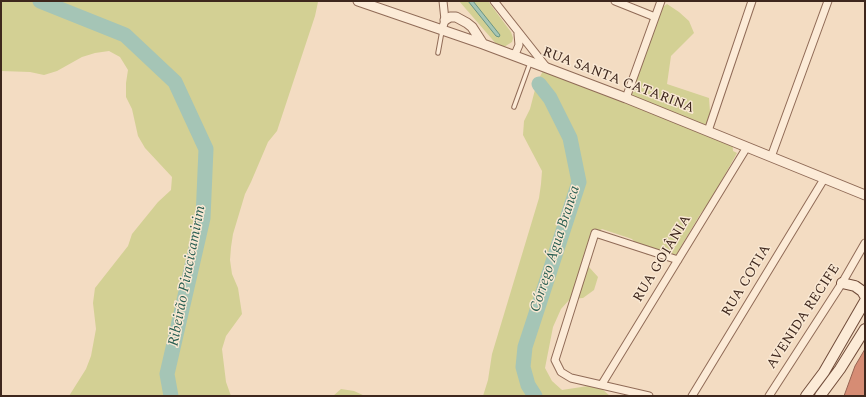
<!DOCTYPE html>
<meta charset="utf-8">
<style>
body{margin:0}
#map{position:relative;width:866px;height:397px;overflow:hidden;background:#f3dcc2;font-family:Spectral,serif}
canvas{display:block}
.frame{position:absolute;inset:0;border:2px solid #3e271d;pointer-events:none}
</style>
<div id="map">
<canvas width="866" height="397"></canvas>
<div class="frame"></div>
</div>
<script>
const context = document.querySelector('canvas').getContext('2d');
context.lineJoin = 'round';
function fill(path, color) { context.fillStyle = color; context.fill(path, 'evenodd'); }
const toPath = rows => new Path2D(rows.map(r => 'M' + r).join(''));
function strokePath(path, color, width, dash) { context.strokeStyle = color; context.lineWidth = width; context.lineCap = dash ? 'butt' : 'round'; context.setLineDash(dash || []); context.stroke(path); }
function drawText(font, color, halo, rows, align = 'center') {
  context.font = font + ' Spectral,serif'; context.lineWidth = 3; context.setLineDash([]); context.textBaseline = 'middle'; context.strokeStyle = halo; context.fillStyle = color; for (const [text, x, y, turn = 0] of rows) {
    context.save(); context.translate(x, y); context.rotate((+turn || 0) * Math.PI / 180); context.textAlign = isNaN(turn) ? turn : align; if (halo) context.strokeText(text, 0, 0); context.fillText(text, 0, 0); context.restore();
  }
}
const green = toPath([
 [1,1,317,1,318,2,315,16,277,131,268,142,251,182,245,194,233,234,231,247,230,260,232,274,238,288,242,314,226,336,222,349,226,382,231,396,69,396,86,369,91,356,96,329,93,303,95,288,128,246,132,234,158,202,171,190,172,177,145,148,138,136,132,109,126,97,126,83,128,70,120,57,109,51,95,53,82,57,57,71,44,75,30,72,1,71],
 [459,1,488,1,511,32,513,38,512,42,504,47,498,46],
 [667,4,679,12,689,21,694,33,671,56,667,84,709,98,710,112,708,125,719,133,732,138,733,151,737,153,708,205,701,213,676,255,670,253,660,255,647,255,632,239,602,229,599,231,586,254,589,267,598,277,594,290,583,298,570,299,561,309,553,327,545,368,552,381,562,390,588,386,602,389,610,396,483,396,488,380,492,354,539,198,541,184,542,171,523,135,524,121,530,109,537,82,543,71,621,94,633,93,644,37,649,23,657,11],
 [341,389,354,391,365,396,333,396]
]);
const water = toPath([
 [468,1,473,1,500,35,499,37,496,36,468,1]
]);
const river = toPath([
 [40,1,125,35,175,82,206,149,203,218,167,374,171,396],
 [535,396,528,385,523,367,525,347,579,182,570,138,550,98,539,84]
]);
const building = toPath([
 [865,349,865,396,844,396,855,366,865,349]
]);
const service = toPath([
 [438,53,442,31],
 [514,107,530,63]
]);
const minor = toPath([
 [494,1,547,68],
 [615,1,655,17],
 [442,30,445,20,443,1],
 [512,55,516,52,519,45,518,34],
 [626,98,661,1],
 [708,131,752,1],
 [771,157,828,1],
 [602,384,747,147],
 [649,396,571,378,561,372,555,360,595,233,678,260],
 [692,396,824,179],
 [769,396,842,283,865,243]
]);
const tertiary = toPath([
 [358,1,483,44,547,68,626,98,865,195],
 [445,20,450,17,456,17,467,23,472,27,483,44]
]);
const secondary = toPath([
 [842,283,855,286,862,291,865,296],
 [806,396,824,372,865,301],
 [820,396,840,369,865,329]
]);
const streetNames = [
 ["RUA SANTA CATARINA",618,81,21],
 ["RUA GOIÂNIA",663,259,-59],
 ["RUA COTIA",747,281,-59],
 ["AVENIDA RECIFE",804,317,-57]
];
const waterNames = [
 ["Córrego Água Branca",556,249,-72],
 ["Ribeirão Piracicamirim",188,276,-79]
];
fill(green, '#d3d094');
fill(water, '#a5c5b6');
strokePath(water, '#6a9583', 1);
strokePath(river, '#a5c5b6', 15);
fill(building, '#d68c74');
strokePath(building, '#966251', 1);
strokePath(service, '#906b57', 5.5);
strokePath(minor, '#906b57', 9);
strokePath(tertiary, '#906b57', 11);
strokePath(secondary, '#714c3a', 12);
strokePath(service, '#fcebd7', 3.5);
strokePath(minor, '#fcebd7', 7);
strokePath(tertiary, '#fcebd7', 9);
strokePath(secondary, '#fcebd7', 10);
drawText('14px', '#3e271d', '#f9e8d3', streetNames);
drawText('italic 15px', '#2a5f53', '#f9e8d3', waterNames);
</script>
